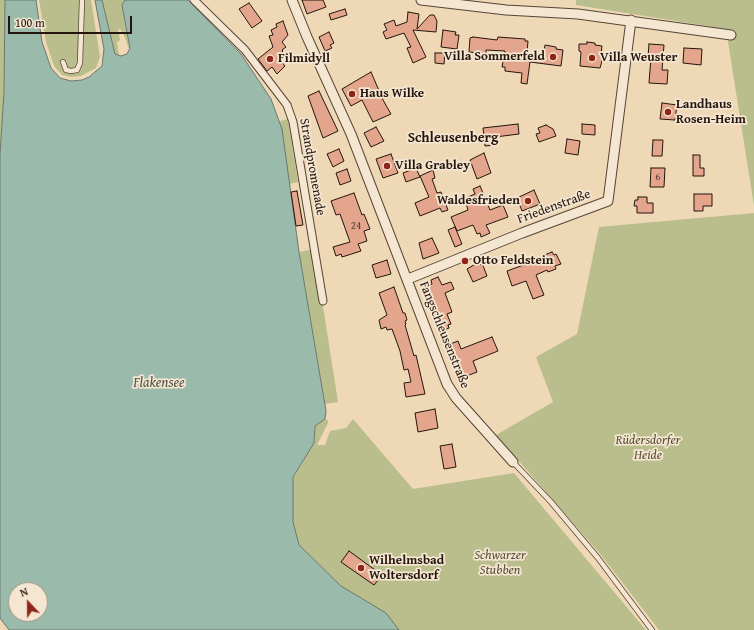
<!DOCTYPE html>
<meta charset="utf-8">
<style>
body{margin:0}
#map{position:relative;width:754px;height:630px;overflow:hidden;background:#eed8b6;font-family:"Gentium Book Plus",serif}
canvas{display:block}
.north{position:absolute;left:8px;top:582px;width:40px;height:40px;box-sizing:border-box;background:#f4e6d0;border:1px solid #a19282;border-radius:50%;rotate:338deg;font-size:11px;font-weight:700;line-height:16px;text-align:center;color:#24150e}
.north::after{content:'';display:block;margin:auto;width:14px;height:18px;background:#8f2418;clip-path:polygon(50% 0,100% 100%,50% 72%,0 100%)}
.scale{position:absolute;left:8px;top:16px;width:124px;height:18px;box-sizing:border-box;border:2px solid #24150e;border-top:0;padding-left:5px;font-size:12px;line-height:14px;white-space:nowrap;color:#24150e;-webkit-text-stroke:3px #f4e6d0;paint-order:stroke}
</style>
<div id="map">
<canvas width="754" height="630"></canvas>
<div class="north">N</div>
<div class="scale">100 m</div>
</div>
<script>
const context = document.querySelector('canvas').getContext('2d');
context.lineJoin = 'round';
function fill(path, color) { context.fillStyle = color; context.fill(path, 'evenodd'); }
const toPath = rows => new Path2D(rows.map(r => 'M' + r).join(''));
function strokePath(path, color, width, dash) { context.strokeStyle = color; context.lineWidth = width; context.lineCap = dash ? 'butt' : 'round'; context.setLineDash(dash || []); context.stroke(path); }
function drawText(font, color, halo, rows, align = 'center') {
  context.font = font + ' "Gentium Book Plus",serif'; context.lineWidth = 3.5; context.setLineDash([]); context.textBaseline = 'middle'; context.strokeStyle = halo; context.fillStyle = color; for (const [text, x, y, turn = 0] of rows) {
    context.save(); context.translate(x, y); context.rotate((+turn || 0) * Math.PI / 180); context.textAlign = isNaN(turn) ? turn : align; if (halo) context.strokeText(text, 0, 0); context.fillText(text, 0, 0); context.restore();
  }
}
const green = toPath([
 [0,0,5,0,4,92,0,155],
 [39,0,91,0,100,57,96,68,81,76,71,77,62,75,54,66,46,42],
 [102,0,125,0,122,5,130,48,129,49,124,35,120,29,118,30,120,40,117,42,119,56,115,54],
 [576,0,754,0,754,206,726,29,576,5],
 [288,119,298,182,289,184,280,121],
 [754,213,754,630,659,630,601,555,496,435,553,402,536,357,577,334,599,227],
 [314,249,338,402,325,404,299,252],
 [325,419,328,420,328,423,317,445,325,445,330,431,346,428,353,419,413,489,514,473,646,630,399,630,386,613,341,586,299,545,293,522,293,477,314,443,315,426]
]);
const water = toPath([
 [5,0,36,0,42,42,51,68,60,78,71,81,82,80,89,77,102,66,104,49,95,0,102,0,115,54,121,56,127,54,130,48,122,5,125,0,188,0,241,54,271,99,282,129,299,252,326,411,325,419,315,426,314,443,293,477,293,522,299,545,341,586,386,613,399,630,9,630,0,618,0,155,4,92,5,0],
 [16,590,40,590,40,614,16,614,16,590]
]);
const building = toPath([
 [302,0,323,0,326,7,307,14,302,0],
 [249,3,262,21,252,28,239,9,249,3],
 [345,9,347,15,331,20,329,14,345,9],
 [408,12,419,14,417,29,430,15,434,15,437,21,436,32,413,30,426,57,413,63,407,48,411,47,404,33,386,39,383,32,387,30,384,24,394,20,396,26,407,22,408,12],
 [283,21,288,35,282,42,286,47,282,50,283,51,281,53,284,57,280,60,285,66,277,74,272,67,267,71,258,59,273,47,269,36,273,35,271,30,277,27,276,24,283,21],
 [443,30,456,32,455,35,459,35,457,49,441,47,443,30],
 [329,32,334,43,330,45,332,48,325,51,319,37,329,32],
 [473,37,497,40,498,37,525,39,525,41,528,41,527,53,543,56,545,45,556,47,556,49,563,50,561,66,530,62,527,84,521,83,522,73,505,71,505,67,502,67,505,51,486,50,486,54,469,52,470,38,473,37],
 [587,42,595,43,595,45,602,46,601,54,604,54,600,68,580,66,581,52,579,51,579,44,587,44,587,42],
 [649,44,664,45,662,70,668,70,667,84,649,83,651,57,648,57,649,44],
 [684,48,702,49,701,65,683,63,684,48],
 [435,53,445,53,444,64,435,63,435,53],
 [371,72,383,100,391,114,373,122,362,100,351,106,342,89,371,72],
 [319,91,338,131,323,138,308,96,319,91],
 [662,103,677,105,675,120,660,119,662,103],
 [518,124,519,134,495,137,496,145,485,146,483,128,518,124],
 [582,124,595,125,595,135,582,134,582,124],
 [546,125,553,129,556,136,539,142,536,134,540,133,538,128,546,125],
 [376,127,384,141,371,147,364,133,376,127],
 [567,139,580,141,578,155,565,153,567,139],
 [653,140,663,140,662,156,652,156,653,140],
 [339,149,344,161,333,167,327,154,339,149],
 [484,153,491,173,477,179,470,160,484,153],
 [391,154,398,173,383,178,376,159,391,154],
 [693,155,700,155,700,168,704,168,704,176,693,176,693,155],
 [416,168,420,177,406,182,403,173,416,168],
 [651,168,665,168,664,187,650,187,651,168],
 [347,169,351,181,340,185,336,173,347,169],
 [433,170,435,178,432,179,437,193,441,192,448,210,442,212,440,208,420,216,415,203,429,197,420,176,433,170],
 [480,186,490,210,503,205,508,217,486,225,490,233,481,237,480,233,477,234,473,225,457,231,451,217,468,210,466,203,469,202,468,197,475,194,473,189,480,186],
 [534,190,540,204,522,211,517,198,534,190],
 [297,191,303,225,296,226,291,192,297,191],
 [354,193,362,215,364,214,370,229,364,231,367,241,358,244,361,251,342,257,341,254,336,256,333,247,350,242,340,214,336,215,331,201,354,193],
 [694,194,712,194,712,206,703,206,703,211,694,211,694,194],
 [638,197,647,197,647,203,653,203,653,213,637,213,637,206,634,206,635,200,638,200,638,197],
 [455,227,462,244,455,247,448,230,455,227],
 [432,238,439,253,423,259,419,243,432,238],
 [552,252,554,255,556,254,561,264,555,266,556,269,548,272,547,270,536,275,544,295,533,299,526,281,512,286,507,271,543,258,542,256,552,252],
 [387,260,391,274,376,278,372,265,387,260],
 [479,262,480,265,482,263,487,276,473,282,467,269,479,262],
 [438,277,442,285,451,282,454,289,445,293,452,312,447,314,451,324,448,325,449,328,442,331,431,305,434,304,427,286,432,284,431,280,438,277],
 [394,287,403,313,405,313,407,320,405,321,406,324,405,325,414,356,416,355,425,394,406,397,404,383,411,382,408,369,404,370,400,351,392,329,387,330,386,327,381,329,379,320,387,315,379,293,394,287],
 [492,337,498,351,473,361,477,372,459,379,445,346,458,341,461,349,492,337],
 [435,409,438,428,418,432,415,413,435,409],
 [452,444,456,467,444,469,440,446,452,444],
 [349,551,382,575,374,585,341,562,349,551]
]);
const service = toPath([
 [63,62,66,70,71,71,77,70,80,63,82,0],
 [513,462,551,502,598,558,652,630]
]);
const pedestrian = toPath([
 [194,0,245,50,287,105,293,122,323,301]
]);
const minor = toPath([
 [292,0,307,37,351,134,447,384,456,398,513,462],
 [421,0,506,10,578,14,731,35],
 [408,279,522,233,608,201,631,20]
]);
const markers = [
 [553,57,4,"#8f2418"],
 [592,58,4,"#8f2418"],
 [270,59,4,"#8f2418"],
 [352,94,4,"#8f2418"],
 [668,112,4,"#8f2418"],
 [387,166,4,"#8f2418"],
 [528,201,4,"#8f2418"],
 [465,261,4,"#8f2418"],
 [361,568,4,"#8f2418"]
];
const numberNames = [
 ["6",658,177],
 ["24",356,226]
];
const poiNames = [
 ["Villa Sommerfeld",545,57,"right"],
 ["Villa Weuster",600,58],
 ["Filmidyll",278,59],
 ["Haus Wilke",360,94],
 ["Landhaus",676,105],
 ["Rosen-Heim",676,120],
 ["Villa Grabley",395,166],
 ["Waldesfrieden",520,201,"right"],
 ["Otto Feldstein",473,261],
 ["Wilhelmsbad",369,561],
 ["Woltersdorf",369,576]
];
const streetNames = [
 ["Strandpromenade",312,167,80],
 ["Friedenstraße",554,207,-20],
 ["Fangschleusenstraße",444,335,68]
];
const parkNames = [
 ["Rüdersdorfer",648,441],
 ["Heide",648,456],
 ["Schwarzer",500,556],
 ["Stubben",500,571]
];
const neighbourhoodNames = [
 ["Schleusenberg",453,138]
];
const waterNames = [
 ["Flakensee",159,383]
];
fill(green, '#babe8c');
fill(water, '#9abaab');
strokePath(water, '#6b786c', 1);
fill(building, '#e4a58d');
strokePath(building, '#24150e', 1);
strokePath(service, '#564638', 6);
strokePath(pedestrian, '#564638', 9);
strokePath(minor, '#564638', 11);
strokePath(service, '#f4e6d0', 4.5);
strokePath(pedestrian, '#f4e6d0', 7);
strokePath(minor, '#f4e6d0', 9);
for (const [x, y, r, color] of markers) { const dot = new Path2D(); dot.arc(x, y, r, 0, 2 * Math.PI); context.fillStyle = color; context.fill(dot); strokePath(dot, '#f4e6d0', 1.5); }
drawText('11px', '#54392e', null, numberNames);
drawText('bold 13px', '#24150e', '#f4e6d0', poiNames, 'left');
drawText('13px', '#24150e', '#f4e6d0', streetNames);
drawText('italic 13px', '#58503a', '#f4e6d0', parkNames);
drawText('bold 14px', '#24150e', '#f4e6d0', neighbourhoodNames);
drawText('italic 14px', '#4d4f45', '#f4e6d0', waterNames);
</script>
